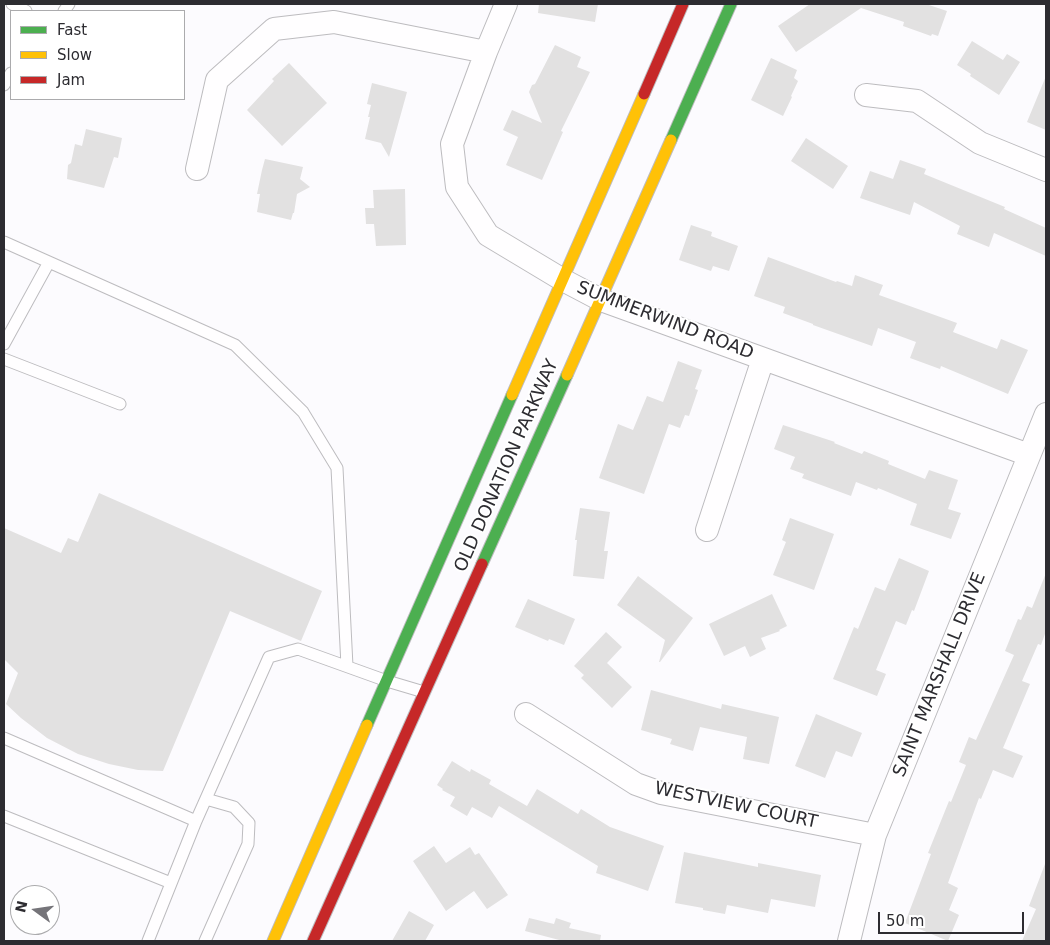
<!DOCTYPE html>
<style>
body{margin:0}
#map{position:relative;width:1050px;height:945px;overflow:hidden;background:#fcfbfe;font-family:"DejaVu Sans",sans-serif}
canvas{display:block}
.frame{position:absolute;inset:0;border:5px solid #2d2c31;pointer-events:none}
.legend{position:absolute;left:10px;top:10px;width:175px;height:90px;box-sizing:border-box;background:#fff;border:1px solid #ababad;margin:0;padding:6px 9px;list-style:none;font-size:15px;color:#2d2c31}
.legend li{display:flex;align-items:center;gap:10px;height:25px}
.legend b{width:25px;border:1px solid #ababad}
.north{position:absolute;left:10px;top:885px;width:50px;height:50px;box-sizing:border-box;background:#fff;border:1px solid #ababad;border-radius:50%;rotate:284deg;font-size:14px;font-weight:700;line-height:20px;text-align:center;color:#2d2c31}
.north::after{content:'';display:block;margin:auto;width:18px;height:22px;background:#757479;clip-path:polygon(50% 0,100% 100%,50% 72%,0 100%)}
.scale{position:absolute;left:878px;top:912px;width:146px;height:22px;box-sizing:border-box;border:2px solid #2d2c31;border-top:0;padding-left:6px;font-size:15px;line-height:18px;white-space:nowrap;color:#2d2c31;-webkit-text-stroke:4px #fff;paint-order:stroke}
</style>
<div id="map">
<canvas width="1050" height="945"></canvas>
<div class="frame"></div>
<ul class="legend">
<li><b style="height:6px;background:#4caf50"></b>Fast</li>
<li><b style="height:6px;background:#ffc107"></b>Slow</li>
<li><b style="height:6px;background:#c62828"></b>Jam</li>
</ul>
<div class="north">N</div>
<div class="scale">50 m</div>
</div>
<script>
const context = document.querySelector('canvas').getContext('2d');
context.lineJoin = 'round';
function fill(path, color) { context.fillStyle = color; context.fill(path, 'evenodd'); }
const toPath = rows => new Path2D(rows.map(r => 'M' + r).join(''));
function strokePath(path, color, width, dash) { context.strokeStyle = color; context.lineWidth = width; context.lineCap = dash ? 'butt' : 'round'; context.setLineDash(dash || []); context.stroke(path); }
function drawText(font, color, halo, rows, align = 'center') {
  context.font = font + ' "DejaVu Sans",sans-serif'; context.lineWidth = 4; context.setLineDash([]); context.textBaseline = 'middle'; context.strokeStyle = halo; context.fillStyle = color; for (const [text, x, y, turn = 0] of rows) {
    context.save(); context.translate(x, y); context.rotate((+turn || 0) * Math.PI / 180); context.textAlign = isNaN(turn) ? turn : align; if (halo) context.strokeText(text, 0, 0); context.fillText(text, 0, 0); context.restore();
  }
}
const building = toPath([
 [539,4,598,4,595,22,538,13],
 [810,4,926,4,947,11,938,36,932,34,931,36,903,26,904,22,861,8,796,52,778,26],
 [972,41,1003,60,1007,54,1020,62,999,95,970,76,971,74,957,65],
 [555,45,581,57,577,67,590,72,561,131,563,132,542,180,506,165,518,137,503,130,512,110,542,123,529,92,532,85,535,84],
 [771,58,797,70,794,78,798,81,791,96,792,97,783,116,751,100],
 [289,63,327,103,282,146,247,110,274,81,272,79],
 [1046,76,1046,130,1027,122],
 [372,83,407,92,389,157,381,143,365,139,370,117,368,117,371,105,367,104],
 [86,129,122,138,118,158,114,157,104,188,67,179,68,165,71,163,75,144,82,146],
 [806,138,848,166,833,189,791,161],
 [265,159,303,167,300,179,310,187,297,194,294,213,293,213,291,220,257,212,260,194,257,194,262,170],
 [900,160,926,169,924,174,1005,207,1004,209,1046,228,1046,256,994,233,989,247,957,234,960,226,914,202,910,215,860,198,870,171,893,179],
 [405,189,406,245,376,246,374,224,366,224,365,208,374,208,373,190],
 [691,225,712,232,711,236,738,246,729,271,713,266,711,271,679,260],
 [768,257,836,282,837,281,852,286,855,275,883,285,879,295,957,323,953,332,997,349,1001,339,1028,350,1008,394,941,366,940,369,910,358,916,342,878,328,872,346,813,325,813,324,783,313,785,307,754,296],
 [678,361,702,370,695,389,698,390,689,416,685,415,680,428,669,424,644,494,599,478,618,424,633,430,647,396,663,402],
 [783,425,835,442,834,443,862,454,864,451,889,461,888,464,925,479,929,470,958,480,948,509,961,513,951,539,910,525,917,504,878,488,877,490,856,482,851,496,802,478,804,474,790,469,795,457,774,449],
 [99,493,322,591,301,641,230,611,163,771,138,770,109,764,78,754,47,738,21,718,6,704,18,673,4,659,4,528,61,553,68,538,78,542],
 [580,508,610,512,604,551,608,551,604,579,573,576,577,540,575,540],
 [790,518,834,534,814,590,773,575,786,542,782,540],
 [899,558,929,571,914,611,912,610,906,625,896,621,876,670,886,674,877,696,833,679,854,627,858,629,875,587,885,591],
 [1046,573,1046,631,1041,645,1038,644,1022,681,1030,684,1003,748,1023,756,1013,778,993,770,981,799,979,798,948,883,958,888,949,910,959,915,948,941,905,923,931,854,928,853,949,801,951,802,966,765,959,762,969,737,976,740,1014,655,1005,651,1018,619,1021,620,1027,606,1032,608],
 [638,576,693,618,660,662,659,662,665,640,617,605],
 [772,594,787,626,779,630,780,631,761,638,766,649,750,657,745,646,724,656,709,624],
 [528,599,575,619,564,645,549,639,548,641,515,627],
 [606,632,622,647,607,663,632,687,612,708,581,678,584,675,574,666],
 [651,690,721,709,722,704,779,717,769,764,743,759,747,737,700,727,693,751,670,744,672,739,641,730],
 [816,714,862,733,852,757,836,751,825,778,795,766],
 [452,761,470,772,471,769,491,780,489,784,527,806,537,789,578,814,581,809,610,827,664,846,648,891,596,873,598,866,499,806,492,818,472,807,467,816,450,806,455,797,442,790,443,789,437,785],
 [434,846,446,863,470,847,475,855,479,853,508,895,487,909,474,891,446,911,413,861],
 [684,852,758,867,758,863,821,875,815,907,771,899,768,913,727,905,725,914,703,910,703,908,675,903],
 [1045,864,1046,864,1046,941,1022,941,1036,909,1029,906],
 [409,911,434,925,425,941,392,941],
 [529,918,554,924,556,918,571,923,569,928,601,935,600,941,563,941,525,931]
]);
const lane = toPath([
 [12,4,26,11],
 [64,11,69,4],
 [4,85,11,73],
 [4,242,235,345,303,412,337,468,347,666],
 [4,344,49,262],
 [4,359,120,404],
 [4,738,196,821,269,657,298,649,387,681,424,692],
 [4,816,171,883],
 [148,941,196,821],
 [205,941,248,844,249,823,234,807,206,799]
]);
const street = toPath([
 [506,4,486,52,452,144,457,187,488,235,563,280,601,300,1029,455],
 [866,95,917,101,980,143,1046,170],
 [197,169,217,80,274,29,334,22,486,52],
 [707,530,763,359],
 [526,714,636,784,661,793,875,835],
 [849,941,875,835,1046,414]
]);
const fast = toPath([
 [671,140,731,4],
 [482,564,567,375],
 [367,725,512,395]
]);
const slow = toPath([
 [567,375,671,140],
 [512,395,644,94],
 [273,941,367,725]
]);
const jam = toPath([
 [644,94,683,4],
 [313,941,482,564]
]);
const streetNames = [
 ["SUMMERWIND ROAD",665,321,21],
 ["OLD DONATION PARKWAY",507,466,-66],
 ["SAINT MARSHALL DRIVE",940,675,-68],
 ["WESTVIEW COURT",736,806,12]
];
fill(building, '#e2e1e1');
strokePath(lane, '#bdbcbf', 13);
strokePath(street, '#bdbcbf', 24);
strokePath(fast, '#bdbcbf', 13);
strokePath(slow, '#bdbcbf', 13);
strokePath(jam, '#bdbcbf', 13);
strokePath(lane, '#fffeff', 11);
strokePath(street, '#fffeff', 22);
strokePath(fast, '#4caf50', 11);
strokePath(slow, '#ffc107', 11);
strokePath(jam, '#c62828', 11);
drawText('18px', '#2d2c31', '#fff', streetNames);
</script>
